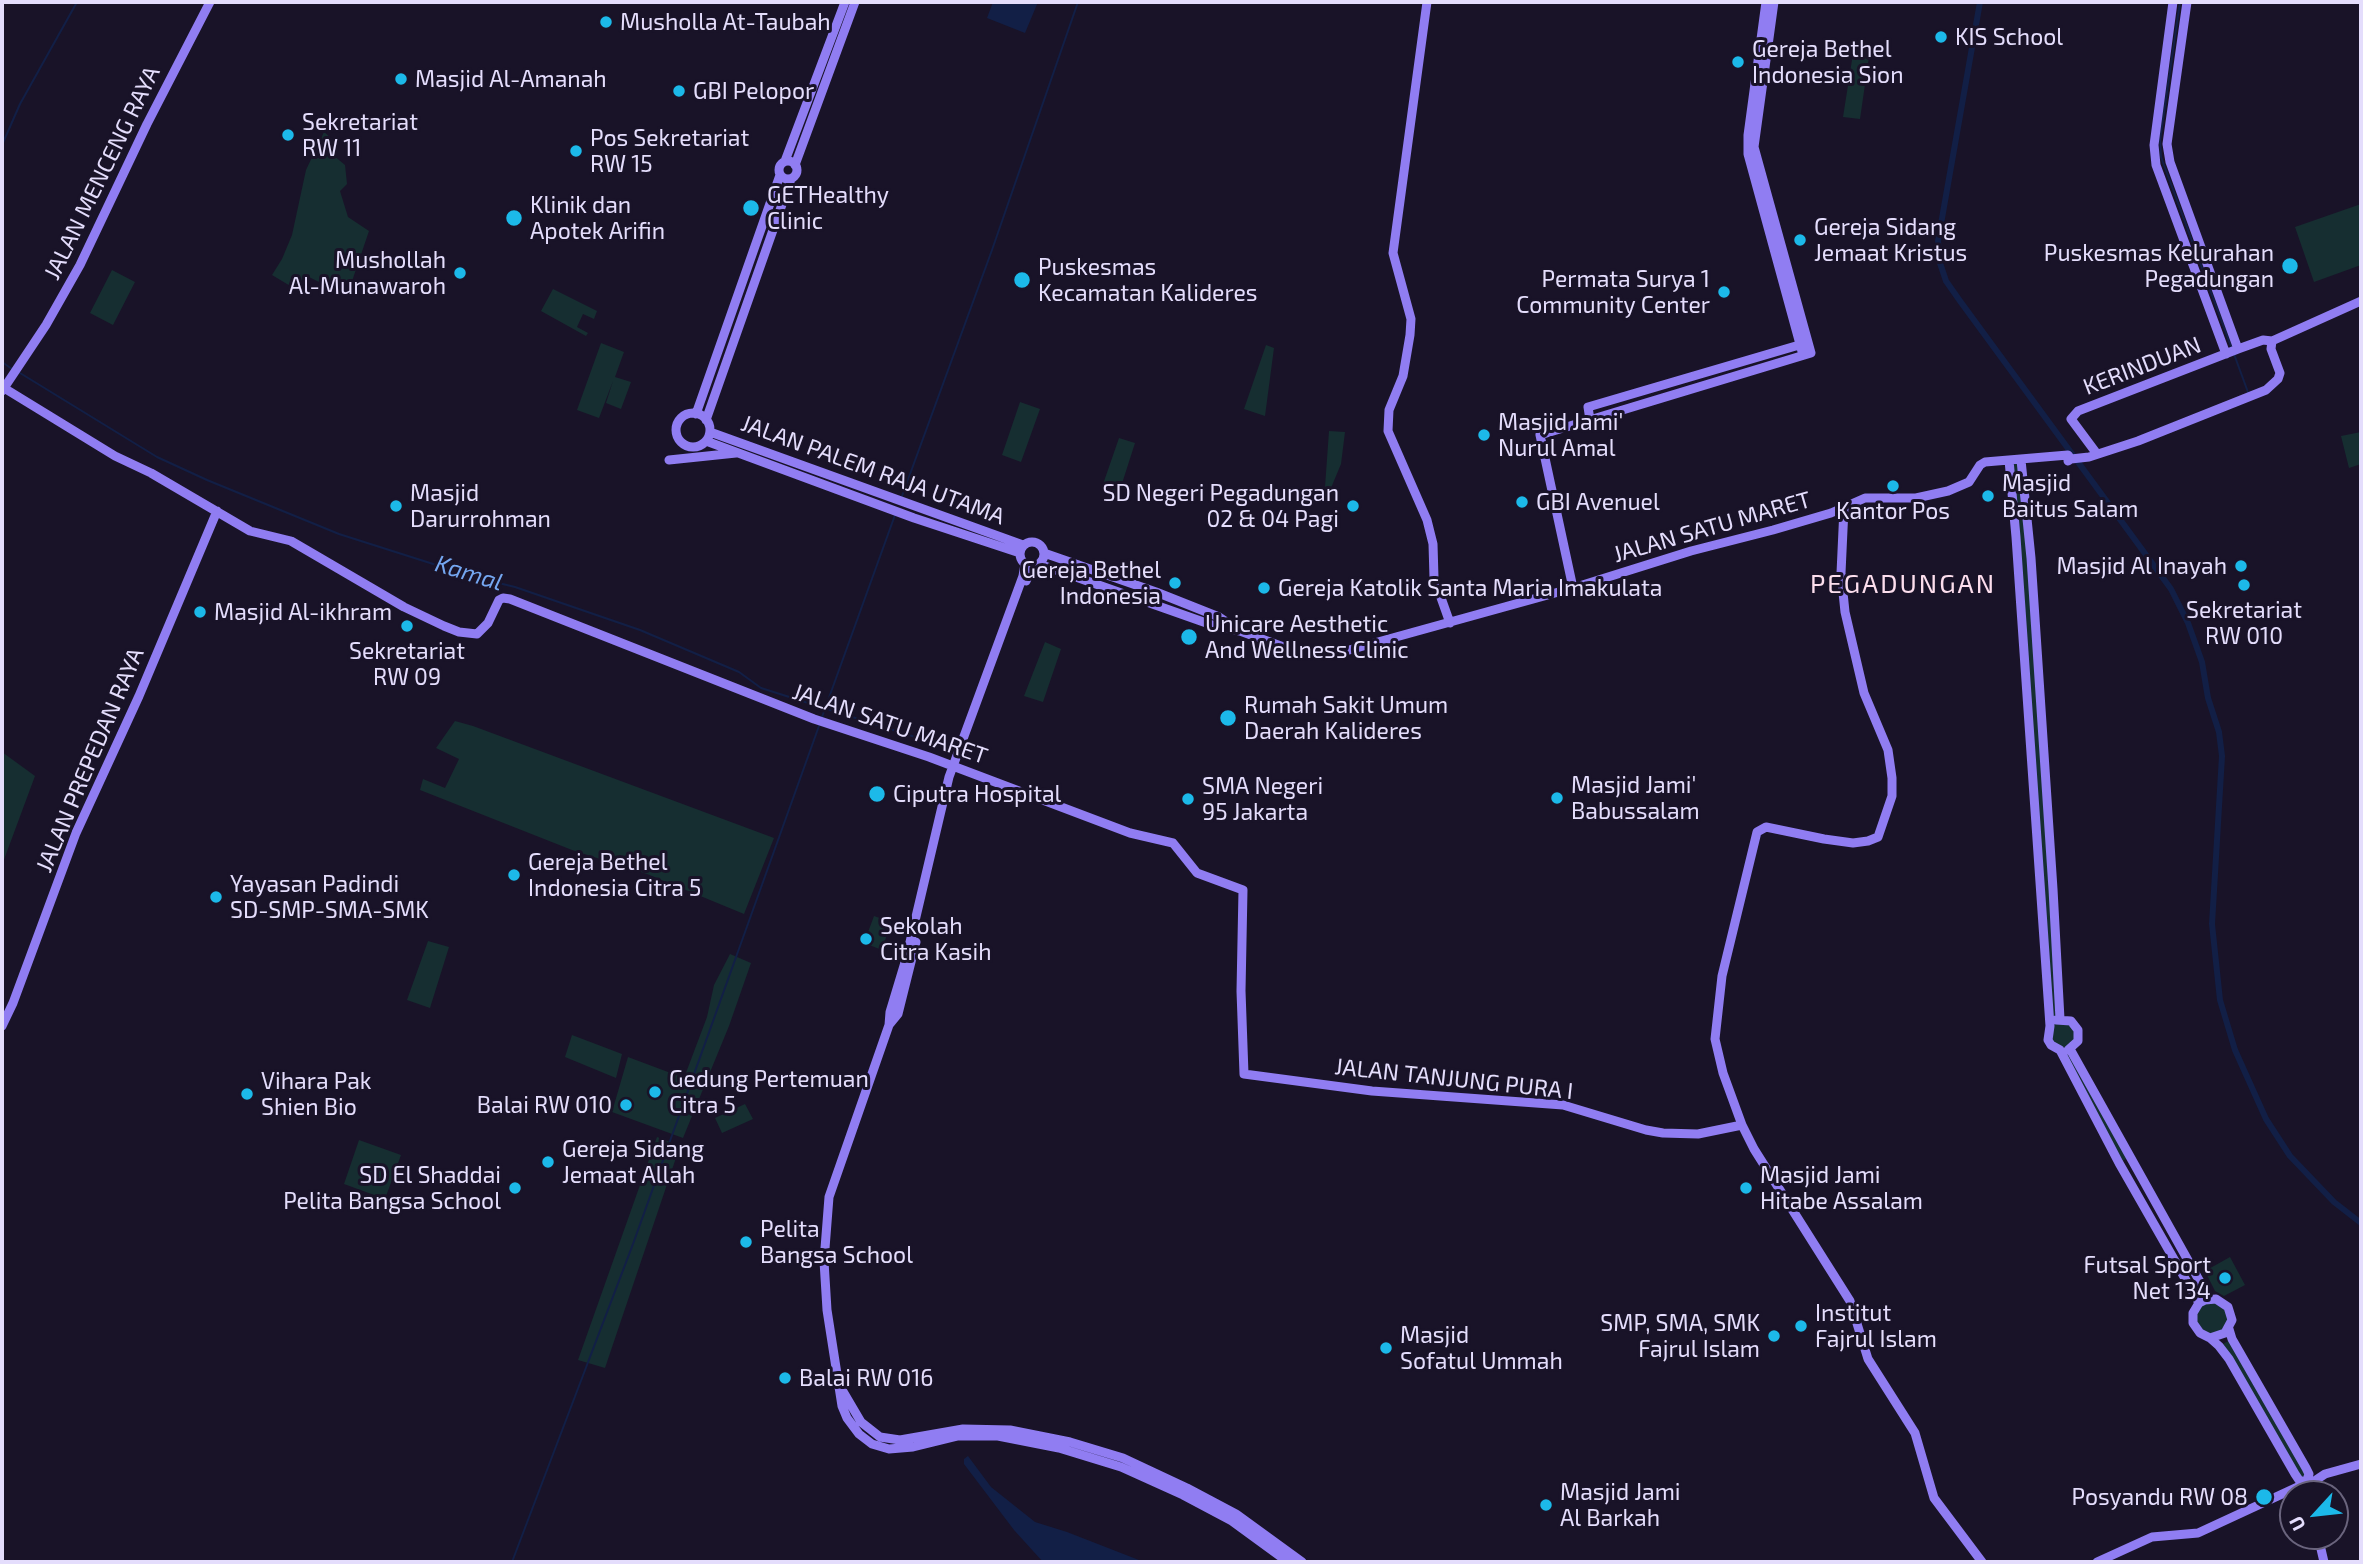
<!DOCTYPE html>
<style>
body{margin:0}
#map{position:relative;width:2363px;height:1564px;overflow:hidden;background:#191328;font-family:"Exo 2",sans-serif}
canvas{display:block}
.frame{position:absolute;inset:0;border:4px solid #e4ddfc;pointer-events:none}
.north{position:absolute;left:2279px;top:1480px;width:70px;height:70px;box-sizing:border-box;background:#191328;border:2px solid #6a647d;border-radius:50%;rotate:243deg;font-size:19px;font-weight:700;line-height:28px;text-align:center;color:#e4ddfc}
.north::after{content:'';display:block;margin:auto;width:24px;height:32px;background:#1cb9e9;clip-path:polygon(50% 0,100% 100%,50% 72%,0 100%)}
</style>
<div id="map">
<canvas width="2363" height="1564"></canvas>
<div class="frame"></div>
<div class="north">U</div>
</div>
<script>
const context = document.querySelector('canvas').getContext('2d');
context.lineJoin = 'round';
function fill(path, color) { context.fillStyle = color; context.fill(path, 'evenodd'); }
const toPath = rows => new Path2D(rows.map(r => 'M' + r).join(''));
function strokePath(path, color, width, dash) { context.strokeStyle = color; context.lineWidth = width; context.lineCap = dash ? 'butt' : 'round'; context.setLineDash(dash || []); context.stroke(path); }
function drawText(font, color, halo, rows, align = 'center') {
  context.font = font + ' "Exo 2",sans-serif'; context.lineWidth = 6; context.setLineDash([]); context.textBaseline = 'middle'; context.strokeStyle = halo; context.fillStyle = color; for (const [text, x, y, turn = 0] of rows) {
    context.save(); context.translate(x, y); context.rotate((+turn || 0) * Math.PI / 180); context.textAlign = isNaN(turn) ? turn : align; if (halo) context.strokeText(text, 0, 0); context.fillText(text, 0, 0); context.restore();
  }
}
const green = toPath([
 [1855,41,1871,43,1860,119,1843,117],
 [324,132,337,143,333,155,345,165,347,184,340,191,348,217,369,231,347,296,305,275,297,290,272,275,282,259,292,235,306,170],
 [2361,204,2361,265,2314,282,2295,227],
 [112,270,135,282,113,325,90,313],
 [553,289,597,311,594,319,583,314,577,327,588,333,586,336,541,311],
 [601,343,624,352,615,377,631,382,621,409,606,403,613,381,599,418,577,410],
 [1266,345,1274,348,1265,416,1244,409],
 [1020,402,1040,409,1021,462,1002,455],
 [1329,431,1345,432,1341,464,1331,488,1325,487],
 [2361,432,2361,464,2349,468,2341,436],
 [1119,438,1135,443,1118,496,1101,490],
 [2009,460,2021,460,2060,1018,2078,1030,2071,1049,2131,1156,2119,1163,2060,1050,2051,1045],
 [1045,642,1061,649,1043,702,1024,696],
 [455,721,473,726,774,838,744,914,647,874,572,850,420,790,423,779,445,788,459,759,436,748],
 [2,752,35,776,2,865],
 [874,916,891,922,882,950,864,943],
 [428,941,449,947,430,1008,407,1000],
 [730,954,751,963,729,1026,683,1138,612,1112,628,1057,684,1078,707,1017,714,985],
 [572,1035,622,1054,616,1078,565,1057],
 [745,1104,753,1119,722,1133,715,1118],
 [657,1137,680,1146,605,1368,578,1360],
 [359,1140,401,1155,385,1199,344,1184],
 [2230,1257,2245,1285,2224,1296,2215,1291,2205,1271],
 [2224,1302,2231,1325,2210,1338,2193,1323,2199,1303],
 [2232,1339,2308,1479,2295,1474,2219,1346]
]);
const water = toPath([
 [993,2,1038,2,1025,33,987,18],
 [968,1456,991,1487,1035,1522,1067,1532,1144,1562,1043,1562,1014,1530,964,1464,964,1459]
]);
const stream = toPath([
 [2180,2,2160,140,2161,157,2232,349],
 [2,145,20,104,77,2],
 [2234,354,2249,395],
 [2,362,12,369],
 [20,373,157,457,207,480,339,534,474,577,515,587,640,630,739,672,761,688,953,749],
 [902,496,992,250,1078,2],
 [822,717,895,515],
 [512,1562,633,1244,819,726]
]);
const canal = toPath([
 [1980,2,1938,241,1940,263,1946,281,1960,301,2171,589,2188,623,2202,662,2208,698,2219,732,2222,756,2212,924,2220,1000,2235,1050,2266,1119,2290,1156,2334,1202,2361,1223]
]);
const secondary = toPath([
 [1427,2,1393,253,1411,319,1410,335,1403,376,1389,410,1388,431,1427,520,1433,544,1434,578,1450,623],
 [1766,2,1748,135,1748,154,1803,355],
 [2173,2,2154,145,2156,165,2226,354],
 [2187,2,2167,144,2170,162,2238,349],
 '779 170a9 9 0 1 1 18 0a9 9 0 1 1-18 0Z',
 [785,161,845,2],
 [795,165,855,2],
 [2272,341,2361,301],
 [4,388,115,456,151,473,250,531,291,541,404,607,444,626,459,632,477,634,488,623,499,600,503,598,510,599,814,719,929,757,1130,833,1173,843,1197,873,1243,890,1241,991,1244,1074,1372,1091,1563,1105,1646,1130,1663,1133,1698,1134,1742,1125],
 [2,391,46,325,80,265,147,124,210,2],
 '676 430a17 17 0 1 1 34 0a17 17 0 1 1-34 0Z',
 [696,414,780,175],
 [706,420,791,179],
 [1590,420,1588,407,1806,343],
 [710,432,1023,545],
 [706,441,914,518,1020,553],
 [2097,454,2071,419,2078,411,2238,349,2263,340,2272,341],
 [669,460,736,453],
 [2009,460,2016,537,2050,1026,2048,1040,2051,1045,2060,1050,2119,1163,2199,1303],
 [2021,460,2031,558,2053,889,2060,1019],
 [2068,461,2071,459,2089,457,2138,441,2266,390,2278,379,2280,373,2271,349,2272,341],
 [1844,508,1841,573,1845,612,1864,693,1888,750,1892,778,1892,796,1878,837,1868,841,1853,843,1824,839,1766,827,1757,832,1722,976,1715,1039,1723,1073,1742,1125,1754,1149,1850,1301,1868,1359,1915,1433,1934,1498,1982,1562],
 '1020 554a12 12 0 1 1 24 0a12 12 0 1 1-24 0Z',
 [1044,553,1156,592,1219,617,1240,631],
 [1025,564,1023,576,949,777,906,959,890,1012,889,1025,829,1197,824,1261,827,1310,842,1406,847,1418,859,1434,872,1444,889,1449,913,1447,958,1436,998,1436,1059,1448,1121,1467,1183,1495,1232,1521,1288,1562],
 [1039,564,1212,625,1240,631,1289,649,1331,655,1573,588,1691,551,1773,530,1831,513,1865,498,1916,498,1948,491,1969,482,1980,465,1985,462,2068,455,2071,459],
 [1026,581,1033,566],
 [1573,588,1540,435,1811,353,1754,147,1774,2],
 [2056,1020,2071,1021,2078,1030,2078,1041,2068,1050],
 [889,1025,898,1014,916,942],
 [2,1026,13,1003,76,833,139,696,217,511],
 [2070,1049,2209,1298],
 [2229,1329,2232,1339,2306,1468,2309,1474,2306,1483],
 [2210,1338,2225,1333,2232,1320,2228,1307,2216,1299,2205,1300,2199,1303,2193,1313,2193,1323,2200,1333,2210,1338,2219,1346,2229,1359,2295,1474,2299,1480,2306,1483,2310,1490],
 [841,1388,861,1422,880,1437,900,1440,963,1429,1010,1430,1070,1442,1123,1458,1187,1488,1236,1514,1302,1562],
 [2310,1489,2313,1482,2325,1474,2361,1464],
 [2318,1536,2324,1562],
 [2097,1562,2152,1537,2198,1533,2306,1483]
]);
const markers = [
 [606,22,7,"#1cb9e9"],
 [1941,37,7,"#1cb9e9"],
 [1738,62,7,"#1cb9e9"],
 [401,79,7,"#1cb9e9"],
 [679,91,7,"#1cb9e9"],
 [288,135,7,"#1cb9e9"],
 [576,151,7,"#1cb9e9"],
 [751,208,9,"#1cb9e9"],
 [514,218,9,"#1cb9e9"],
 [1800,240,7,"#1cb9e9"],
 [2290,266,9,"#1cb9e9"],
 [460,273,7,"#1cb9e9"],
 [1022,280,9,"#1cb9e9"],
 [1724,292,7,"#1cb9e9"],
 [1484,435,7,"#1cb9e9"],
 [1893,486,7,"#1cb9e9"],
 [1988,496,7,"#1cb9e9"],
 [1522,502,7,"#1cb9e9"],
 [396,506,7,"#1cb9e9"],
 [1353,506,7,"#1cb9e9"],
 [2241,566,7,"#1cb9e9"],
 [1175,583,7,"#1cb9e9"],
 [2244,585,7,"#1cb9e9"],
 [1264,588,7,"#1cb9e9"],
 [200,612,7,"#1cb9e9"],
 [407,626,7,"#1cb9e9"],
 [1189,637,9,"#1cb9e9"],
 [1228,718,9,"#1cb9e9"],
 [877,794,9,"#1cb9e9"],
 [1557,798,7,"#1cb9e9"],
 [1188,799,7,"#1cb9e9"],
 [514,875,7,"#1cb9e9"],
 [216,897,7,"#1cb9e9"],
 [866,939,7,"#1cb9e9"],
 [655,1092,7,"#1cb9e9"],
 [247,1094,7,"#1cb9e9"],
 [626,1105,7,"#1cb9e9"],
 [548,1162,7,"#1cb9e9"],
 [515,1188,7,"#1cb9e9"],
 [1746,1188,7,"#1cb9e9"],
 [746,1242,7,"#1cb9e9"],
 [2225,1278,7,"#1cb9e9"],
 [1801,1326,7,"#1cb9e9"],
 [1774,1336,7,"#1cb9e9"],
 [1386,1348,7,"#1cb9e9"],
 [785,1378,7,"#1cb9e9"],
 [2264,1497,9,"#1cb9e9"],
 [1546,1505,7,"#1cb9e9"]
];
const poiNames = [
 ["Musholla At-Taubah",620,22],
 ["KIS School",1955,37],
 ["Gereja Bethel",1752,49],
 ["Indonesia Sion",1752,75],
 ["Masjid Al-Amanah",415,79],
 ["GBI Pelopor",693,91],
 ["Sekretariat",302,122],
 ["RW 11",302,148],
 ["Pos Sekretariat",590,138],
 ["RW 15",590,164],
 ["GETHealthy",767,195],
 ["Clinic",767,221],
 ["Klinik dan",530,205],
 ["Apotek Arifin",530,231],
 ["Gereja Sidang",1814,227],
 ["Jemaat Kristus",1814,253],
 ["Puskesmas Kelurahan",2274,253,"right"],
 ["Pegadungan",2274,279,"right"],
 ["Mushollah",446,260,"right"],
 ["Al-Munawaroh",446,286,"right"],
 ["Puskesmas",1038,267],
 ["Kecamatan Kalideres",1038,293],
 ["Permata Surya 1",1710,279,"right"],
 ["Community Center",1710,305,"right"],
 ["Masjid Jami'",1498,422],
 ["Nurul Amal",1498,448],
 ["Masjid",2002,483],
 ["Baitus Salam",2002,509],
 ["Masjid",410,493],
 ["Darurrohman",410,519],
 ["SD Negeri Pegadungan",1339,493,"right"],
 ["02 & 04 Pagi",1339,519,"right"],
 ["GBI Avenuel",1536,502],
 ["Kantor Pos",1893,511,"center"],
 ["Masjid Al Inayah",2227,566,"right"],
 ["Gereja Bethel",1161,570,"right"],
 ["Indonesia",1161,596,"right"],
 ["Gereja Katolik Santa Maria Imakulata",1278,588],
 ["Sekretariat",2244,610,"center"],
 ["RW 010",2244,636,"center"],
 ["Masjid Al-ikhram",214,612],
 ["Unicare Aesthetic",1205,624],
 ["And Wellness Clinic",1205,650],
 ["Sekretariat",407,651,"center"],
 ["RW 09",407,677,"center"],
 ["Rumah Sakit Umum",1244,705],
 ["Daerah Kalideres",1244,731],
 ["Masjid Jami'",1571,785],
 ["Babussalam",1571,811],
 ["SMA Negeri",1202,786],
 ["95 Jakarta",1202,812],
 ["Ciputra Hospital",893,794],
 ["Gereja Bethel",528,862],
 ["Indonesia Citra 5",528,888],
 ["Yayasan Padindi",230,884],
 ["SD-SMP-SMA-SMK",230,910],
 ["Sekolah",880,926],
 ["Citra Kasih",880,952],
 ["Gedung Pertemuan",669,1079],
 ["Citra 5",669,1105],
 ["Vihara Pak",261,1081],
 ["Shien Bio",261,1107],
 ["Balai RW 010",612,1105,"right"],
 ["Gereja Sidang",562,1149],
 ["Jemaat Allah",562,1175],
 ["SD El Shaddai",501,1175,"right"],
 ["Pelita Bangsa School",501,1201,"right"],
 ["Masjid Jami",1760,1175],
 ["Hitabe Assalam",1760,1201],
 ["Pelita",760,1229],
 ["Bangsa School",760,1255],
 ["Futsal Sport",2211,1265,"right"],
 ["Net 134",2211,1291,"right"],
 ["Institut",1815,1313],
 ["Fajrul Islam",1815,1339],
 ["SMP, SMA, SMK",1760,1323,"right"],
 ["Fajrul Islam",1760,1349,"right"],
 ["Masjid",1400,1335],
 ["Sofatul Ummah",1400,1361],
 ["Balai RW 016",799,1378],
 ["Masjid Jami",1560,1492],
 ["Al Barkah",1560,1518],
 ["Posyandu RW 08",2248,1497,"right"]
];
const streetNames = [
 ["JALAN MENCENG RAYA",102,173,-64],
 ["KERINDUAN",2142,366,-21],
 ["JALAN PALEM RAJA UTAMA",873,470,20],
 ["JALAN SATU MARET",1712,527,-16],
 ["JALAN SATU MARET",890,724,19],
 ["JALAN PREPEDAN RAYA",90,760,-67],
 ["JALAN TANJUNG PURA I",1454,1079,6]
];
const waterNames = [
 ["Kamal",469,573,17]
];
const quarterNames = [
 ["PEGADUNGAN",1903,584]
];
fill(green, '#162e31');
fill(water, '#121f46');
strokePath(stream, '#121f46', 2);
strokePath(canal, '#121f46', 6);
strokePath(secondary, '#907df2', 9);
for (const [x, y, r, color] of markers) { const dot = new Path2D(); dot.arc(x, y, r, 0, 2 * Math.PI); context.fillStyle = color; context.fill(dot); strokePath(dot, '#191328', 2.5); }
drawText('23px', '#e4ddfc', '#191328', poiNames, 'left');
drawText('23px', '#e4ddfc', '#191328', streetNames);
drawText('italic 24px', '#75a7f1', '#191328', waterNames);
context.letterSpacing = '2px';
drawText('26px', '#fcdeed', '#191328', quarterNames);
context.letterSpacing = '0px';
</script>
